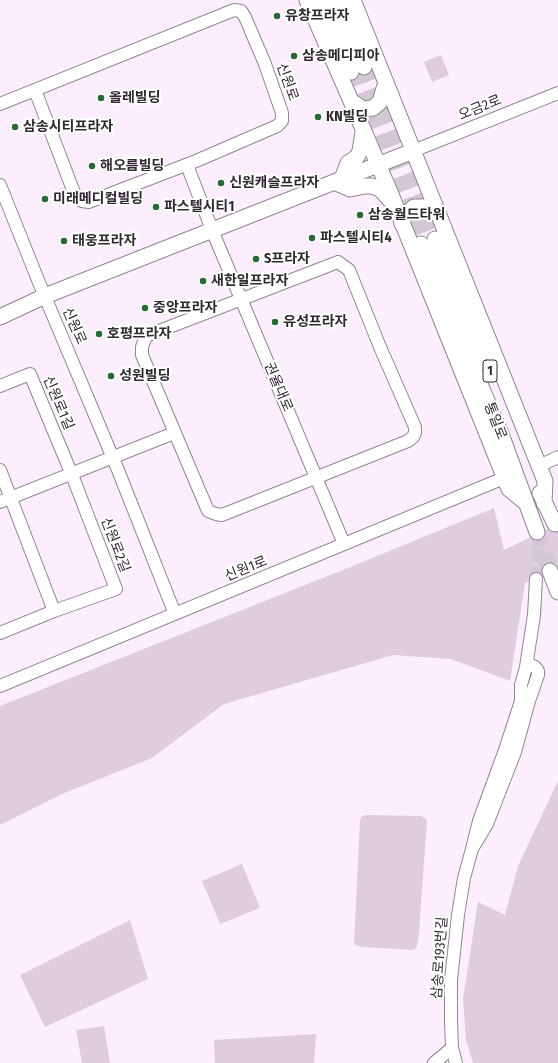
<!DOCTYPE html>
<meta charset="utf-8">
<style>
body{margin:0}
canvas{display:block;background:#fceefe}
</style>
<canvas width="558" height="1063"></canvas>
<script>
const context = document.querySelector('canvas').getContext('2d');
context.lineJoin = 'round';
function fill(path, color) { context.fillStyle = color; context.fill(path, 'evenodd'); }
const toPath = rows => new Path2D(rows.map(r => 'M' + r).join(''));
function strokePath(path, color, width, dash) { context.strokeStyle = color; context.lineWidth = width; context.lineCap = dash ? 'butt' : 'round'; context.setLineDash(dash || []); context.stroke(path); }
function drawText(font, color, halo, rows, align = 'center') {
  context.font = font + ' "Fira Sans Condensed","Noto Sans KR",sans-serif'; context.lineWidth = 4; context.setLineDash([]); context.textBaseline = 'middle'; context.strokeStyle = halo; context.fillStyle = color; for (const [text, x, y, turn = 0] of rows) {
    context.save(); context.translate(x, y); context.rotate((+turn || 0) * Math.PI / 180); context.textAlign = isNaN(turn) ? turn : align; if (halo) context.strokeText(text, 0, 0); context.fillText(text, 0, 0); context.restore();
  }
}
const green = toPath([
 [441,55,449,75,432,82,424,62],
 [494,508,504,550,558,524,558,567,525,583,510,681,451,659,393,655,224,704,152,758,62,794,0,825,0,706,343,570],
 [558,781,558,1063,473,1063,466,1040,463,999,478,902,505,915,518,866],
 [366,815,421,816,425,818,427,821,419,932,417,946,415,949,412,950,362,947,354,944,360,820,362,816],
 [242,864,260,908,220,924,202,881],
 [130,920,148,979,45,1027,20,975],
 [104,1026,110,1063,82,1063,76,1030],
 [316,1034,314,1063,215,1063,214,1040]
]);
const minorTunnel = toPath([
 [536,579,539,540]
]);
const majorTunnel = toPath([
 [364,67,435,239],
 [351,72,421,244],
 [537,532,550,571]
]);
const minor = toPath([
 [0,104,234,10,241,11,245,17,265,64,282,113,282,121,277,126,196,161,89,202,82,201,76,198,35,90],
 [413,151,558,93],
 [187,165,212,230,344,544],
 [0,185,38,280,118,470,175,614],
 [338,262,349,270,380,347,415,427,415,433,413,437,408,441,222,515,216,514,208,511,142,355,142,347,146,336,338,262],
 [0,386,30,374,74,480,116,589,54,611,0,633],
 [539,466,558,457],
 [0,470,54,611],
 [0,502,174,433],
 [526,667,534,615,536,579],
 [0,686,504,478],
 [434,1063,452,1048],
 [456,1063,452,1048,451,1021,451,980,458,915,464,878,472,849,479,821,505,750,521,701,521,685,526,667,531,665,535,667,538,671,538,675,529,701,515,752,487,824,472,849]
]);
const major = toPath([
 [307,0,351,101,390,192,509,489,526,503],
 [322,0,351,72],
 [338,0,364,67],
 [353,0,545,481,544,503],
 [351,101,363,109,373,108,380,102,386,82],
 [342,179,348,163,357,157,360,151,363,132],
 [334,182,350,189,365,186,372,186,380,189,390,200],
 [402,224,404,216,414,207,427,207,439,215],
 [435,239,487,364],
 [421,244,501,434,537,532],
 [0,317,45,296,413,151],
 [540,493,555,524],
 [550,571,558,592]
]);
const markers = [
 [277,16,4,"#286a34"],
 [294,56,4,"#286a34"],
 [101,98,4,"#286a34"],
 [318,117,4,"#286a34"],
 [15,127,4,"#286a34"],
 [92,166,4,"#286a34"],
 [221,183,4,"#286a34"],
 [45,199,4,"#286a34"],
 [156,207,4,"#286a34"],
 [360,215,4,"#286a34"],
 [312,238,4,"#286a34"],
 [64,241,4,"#286a34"],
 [256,259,4,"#286a34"],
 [203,281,4,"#286a34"],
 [145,308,4,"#286a34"],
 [275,322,4,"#286a34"],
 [99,334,4,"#286a34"],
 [111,376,4,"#286a34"]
];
const shields = [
 [490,371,14]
];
const shieldNames = [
 ["1",490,371]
];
const poiNames = [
 ["유창프라자",285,16],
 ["삼송메디피아",302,56],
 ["올레빌딩",109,98],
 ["KN빌딩",326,117],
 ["삼송시티프라자",23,127],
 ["해오름빌딩",100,166],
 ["신원캐슬프라자",229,183],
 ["미래메디컬빌딩",53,199],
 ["파스텔시티1",164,207],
 ["삼송월드타워",368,215],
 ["파스텔시티4",320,238],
 ["태웅프라자",72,241],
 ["S프라자",264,259],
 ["새한일프라자",211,281],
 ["중앙프라자",153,308],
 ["유성프라자",283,322],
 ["호평프라자",107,334],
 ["성원빌딩",119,376]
];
const streetNames = [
 ["신원로",287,82,70],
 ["오금2로",480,108,-22],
 ["신원로",74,326,66],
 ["권율대로",278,387,67],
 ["신원로1길",58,403,67],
 ["통일로",495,421,68],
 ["신원로2길",115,545,69],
 ["신원1로",246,569,-22],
 ["삼송로193번길",440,958,-86]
];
fill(green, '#ddcddf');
strokePath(minorTunnel, '#d3c7d5', 12, [12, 6]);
strokePath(majorTunnel, '#d3c7d5', 15, [15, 8]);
strokePath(minor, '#918593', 14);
strokePath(major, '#918593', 17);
strokePath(minor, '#fff', 12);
strokePath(major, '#fff', 15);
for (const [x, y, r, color] of markers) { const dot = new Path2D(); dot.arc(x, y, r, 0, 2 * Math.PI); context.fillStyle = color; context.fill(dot); strokePath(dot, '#fff', 1.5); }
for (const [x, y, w] of shields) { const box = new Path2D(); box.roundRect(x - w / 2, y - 11, w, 22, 3); context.fillStyle = '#fff'; context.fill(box); strokePath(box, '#2f2a30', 1); }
drawText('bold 13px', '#2f2a30', null, shieldNames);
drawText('bold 14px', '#2f2a30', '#fff', poiNames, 'left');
drawText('14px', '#2f2a30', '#fff', streetNames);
</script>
